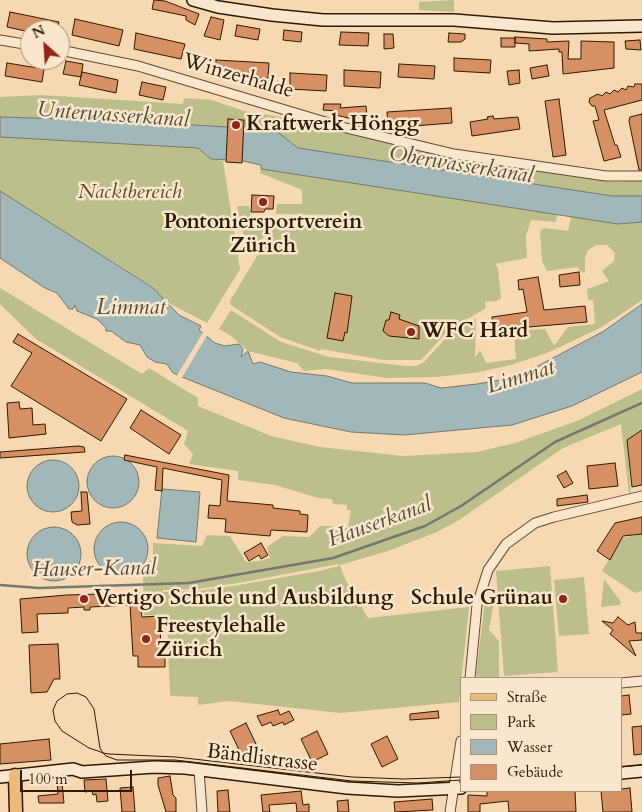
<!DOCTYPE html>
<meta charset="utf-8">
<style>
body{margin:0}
#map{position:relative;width:642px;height:812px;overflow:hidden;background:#f6d9b2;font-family:Cardo,serif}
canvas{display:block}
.legend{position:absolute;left:460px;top:677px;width:162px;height:115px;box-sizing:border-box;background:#f9e6cd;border:1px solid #a9947b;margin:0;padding:6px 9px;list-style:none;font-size:15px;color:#301a00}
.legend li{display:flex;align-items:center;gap:10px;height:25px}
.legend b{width:25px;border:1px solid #a9947b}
.north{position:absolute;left:20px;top:20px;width:50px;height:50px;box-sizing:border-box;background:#f9e6cd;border:1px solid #a9947b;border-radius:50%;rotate:334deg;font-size:14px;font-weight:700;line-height:20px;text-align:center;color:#301a00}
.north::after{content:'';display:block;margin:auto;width:18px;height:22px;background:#8f2418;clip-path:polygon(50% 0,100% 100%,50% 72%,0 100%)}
.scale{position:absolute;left:20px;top:770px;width:112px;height:22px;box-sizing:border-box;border:2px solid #301a00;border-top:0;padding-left:6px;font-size:15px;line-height:18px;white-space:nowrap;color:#301a00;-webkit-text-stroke:4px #f9e6cd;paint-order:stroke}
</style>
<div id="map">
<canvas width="642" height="812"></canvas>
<ul class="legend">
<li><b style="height:6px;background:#ebbc79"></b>Straße</li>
<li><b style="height:14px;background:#bcbf8c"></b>Park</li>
<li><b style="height:14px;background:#a2b7b7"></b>Wasser</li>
<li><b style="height:14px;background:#d69063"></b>Gebäude</li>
</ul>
<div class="north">N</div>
<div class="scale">100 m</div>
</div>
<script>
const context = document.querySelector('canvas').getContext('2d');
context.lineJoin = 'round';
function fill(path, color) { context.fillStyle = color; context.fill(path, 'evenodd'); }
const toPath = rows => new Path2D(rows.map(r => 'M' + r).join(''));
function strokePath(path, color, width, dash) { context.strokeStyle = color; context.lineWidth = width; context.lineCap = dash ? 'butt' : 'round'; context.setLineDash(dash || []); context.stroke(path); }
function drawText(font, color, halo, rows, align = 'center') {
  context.font = font + ' Cardo,serif'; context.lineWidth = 5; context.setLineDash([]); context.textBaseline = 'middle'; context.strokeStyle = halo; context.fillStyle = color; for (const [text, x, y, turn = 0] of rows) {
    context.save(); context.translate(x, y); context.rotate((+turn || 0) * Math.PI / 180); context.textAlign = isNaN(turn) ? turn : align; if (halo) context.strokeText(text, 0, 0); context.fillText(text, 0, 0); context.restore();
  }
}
const green = toPath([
 [454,0,454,12,419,10,419,2],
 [42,95,183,104,184,98,212,100,244,111,341,127,412,144,561,175,612,182,642,181,642,196,612,196,298,148,275,130,244,128,244,119,228,119,228,127,0,117,0,97],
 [0,137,182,146,198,148,211,159,223,161,240,269,207,323,163,300,152,286,0,191],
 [261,169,557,214,556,222,531,220,526,236,527,258,495,264,498,268,501,298,497,301,485,302,486,308,449,330,421,360,383,360,321,349,320,351,280,337,231,305,230,301,275,226,341,228,341,215,276,214,277,204,302,204,302,190,260,173],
 [237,206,249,206,252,224,270,226,263,238,252,250,246,246],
 [571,217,618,224,642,222,642,300,602,327,547,353,511,365,474,373,436,377,387,378,326,369,304,371,297,363,248,351,231,336,219,329,231,310,281,342,329,357,406,366,417,366,424,362,447,337,476,318,475,358,480,350,486,363,516,359,514,331,545,329,554,346,568,327,595,324,593,300,588,300,587,289,609,281,602,271,614,261,615,253,607,245,597,245,588,250,585,257,585,273,580,271,578,267,547,271,542,261,540,231,544,228,568,231],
 [0,288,142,374,149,368,198,398,198,406,271,436,320,447,403,456,477,452,515,443,577,421,642,389,642,430,627,440,631,493,629,494,621,424,563,448,459,520,437,532,388,551,340,565,345,579,368,618,469,607,459,702,340,713,229,701,198,705,198,697,170,696,167,615,144,615,143,574,153,555,153,543,202,546,207,535,230,536,246,562,260,561,270,558,267,547,283,536,309,537,320,526,334,526,334,530,348,528,351,510,347,510,347,505,333,504,332,499,318,498,275,485,238,480,238,471,189,464,193,454,184,444,188,431,36,339,0,304],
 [338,564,339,566,319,571,239,585,198,591,163,592,163,590,198,589,244,582],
 [642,534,642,591,635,593,602,571,622,538],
 [550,566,558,672,504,676,496,571],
 [584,577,589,634,559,636,554,580],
 [604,579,621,602,620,605,601,607],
 [485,601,494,601,489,630,499,641,499,678,479,678,476,675]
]);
const water = toPath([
 [0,117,130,121,275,130,298,148,612,196,642,196,642,222,618,224,261,169,261,165,243,161,211,159,198,148,0,137,0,117],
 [0,191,152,287,179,315,201,326,199,330,215,343,225,346,239,344,243,349,241,357,248,351,253,364,260,362,291,372,327,376,352,383,425,383,441,388,477,384,517,377,604,331,642,304,642,372,572,406,512,425,404,435,351,432,284,418,177,375,172,372,167,364,155,362,147,357,140,345,126,342,111,331,106,331,106,328,97,319,77,311,75,305,73,309,69,309,57,293,45,288,0,258,0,191],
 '87 482a26 26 0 1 1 52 0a26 26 0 1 1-52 0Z',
 '27 486a26 26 0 1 1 52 0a26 26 0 1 1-52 0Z',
 [162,489,200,492,196,542,157,538,162,489],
 '94 549a27 27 0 1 1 54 0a27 27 0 1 1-54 0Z',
 '27 554a27 27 0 1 1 54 0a27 27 0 1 1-54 0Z'
]);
const pier = toPath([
 [204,331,208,334,181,379,176,377]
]);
const stream = toPath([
 [0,585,39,588,189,583,333,558,425,526,461,506,555,442,642,403]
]);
const building = toPath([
 [154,0,165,1,199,14,195,25,186,20,186,16,152,9,154,0],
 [10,12,59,22,57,30,30,30,30,32,7,27,10,12],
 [211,17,224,20,220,40,204,36,211,17],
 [75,19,123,30,119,46,72,35,75,19],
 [237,25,260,29,258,40,235,36,237,25],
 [284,30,302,32,301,42,283,40,284,30],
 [341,32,369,33,368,46,339,45,341,32],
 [136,33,185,44,181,59,134,49,136,33],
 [449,33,465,34,465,39,461,42,448,42,449,33],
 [384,34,393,34,394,48,384,49,384,34],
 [515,37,547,39,547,42,569,41,568,59,581,59,581,41,614,42,614,68,563,74,562,52,559,52,559,49,529,51,529,44,515,43,515,37],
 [501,38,515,38,515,47,501,47,501,38],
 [640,40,641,50,626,49,625,41,640,40],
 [454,58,491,60,490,73,454,71,454,58],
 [216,60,269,63,268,78,216,76,216,60],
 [66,61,83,64,81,77,63,74,66,61],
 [7,63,44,69,42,82,5,76,7,63],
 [399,64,435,66,434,79,398,77,399,64],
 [547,65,549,76,532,79,530,68,547,65],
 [344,70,381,72,380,88,344,86,344,70],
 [519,70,520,83,509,85,507,71,519,70],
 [82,72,118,80,116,93,79,85,82,72],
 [290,73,327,75,326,91,290,89,290,73],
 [142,82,166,87,163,100,139,95,142,82],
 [635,84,642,84,642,100,604,110,615,145,617,145,621,157,604,161,593,121,599,120,595,106,592,106,589,102,590,98,598,94,602,96,606,92,610,94,614,90,618,92,622,88,626,90,628,86,634,87,635,84],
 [559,99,566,155,553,157,545,101,559,99],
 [324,104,341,104,340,108,366,106,367,117,348,118,336,115,337,111,323,110,324,104],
 [451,108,452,123,388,128,387,112,451,108],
 [642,114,642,170,639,170,629,121,630,117,642,114],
 [493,116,494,119,518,117,520,129,472,136,470,122,488,119,487,117,493,116],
 [228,119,244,120,242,163,226,162,228,119],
 [252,195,274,196,273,209,265,209,264,212,251,212,252,195],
 [579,272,580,285,560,287,559,275,579,272],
 [538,277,544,310,585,306,587,322,493,330,492,317,527,312,523,289,519,290,518,280,538,277],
 [335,293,352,296,347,333,345,332,343,341,327,338,335,293],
 [391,312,400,315,399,319,419,326,419,339,389,336,383,331,386,320,389,320,391,312],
 [18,334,127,399,101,441,11,386,32,353,13,342,18,334],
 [19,402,20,409,32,408,33,425,45,424,46,434,9,438,7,403,19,402],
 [141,410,181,435,169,454,130,428,141,410],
 [642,430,642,485,632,487,627,440,642,430],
 [78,446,84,447,85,452,0,458,0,452,78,446],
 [125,455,229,475,227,501,273,505,273,508,300,511,300,514,308,515,307,532,271,530,270,536,225,532,226,519,208,518,209,505,220,506,222,480,163,468,162,491,155,490,157,467,124,460,125,455],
 [615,463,618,486,589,489,587,466,615,463],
 [566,471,573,483,564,488,557,476,566,471],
 [81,492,87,492,90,524,77,525,72,522,71,512,82,511,81,492],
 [587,495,588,502,557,506,557,499,587,495],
 [642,517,642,534,623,536,610,560,597,551,615,523,642,517],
 [261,543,268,555,261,559,259,555,249,561,244,553,261,543],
 [139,593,142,617,160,616,161,658,165,658,165,667,138,667,138,656,133,656,130,605,90,607,90,610,84,610,84,607,68,608,68,613,37,614,38,632,22,633,20,599,67,595,139,593],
 [618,617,628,625,635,622,636,633,642,633,642,640,629,641,636,656,610,634,613,630,602,621,613,623,618,617],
 [58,644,60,679,54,679,47,692,31,693,29,645,58,644],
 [629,695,631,714,621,715,621,696,629,695],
 [278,710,280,715,289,711,294,720,284,725,283,722,273,726,271,722,262,726,257,716,278,710],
 [438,711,439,718,410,720,410,714,438,711],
 [246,723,257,746,241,754,230,731,246,723],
 [642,726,642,754,634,755,632,727,642,726],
 [317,731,328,754,312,762,301,739,317,731],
 [387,736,398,759,382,767,371,744,387,736],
 [49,739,51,760,0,764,0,744,49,739],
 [170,776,173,795,176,798,176,812,166,812,158,785,158,778,170,776],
 [106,779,108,801,97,802,96,794,93,795,92,791,85,792,84,780,106,779],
 [57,782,62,782,64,803,39,803,38,796,58,794,57,782],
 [133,787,135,812,122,812,120,788,133,787],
 [630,788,632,812,603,812,601,791,621,791,621,789,630,788],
 [228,790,230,812,218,812,217,791,228,790],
 [301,791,303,805,309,804,309,812,297,812,296,803,269,805,270,812,263,812,261,795,301,791],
 [487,791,575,791,576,812,509,812,508,801,480,804,480,812,468,812,468,795,487,796,487,791],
 [432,799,433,810,395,812,394,802,432,799],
 [348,800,349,812,338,812,337,801,348,800]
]);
const street = toPath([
 [0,40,30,45],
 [60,50,138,66,342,127,454,154,606,176,642,176],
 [470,678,477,605,488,570,506,544,535,523,554,517,642,496],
 [621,683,642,681],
 [199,770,202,812],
 [450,812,461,741]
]);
const secondary = toPath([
 [193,0,218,7,272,15,323,20,454,20,553,28,642,26],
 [621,773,642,771],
 [0,777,73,769,82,772,154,767,185,768,347,788,398,791,461,788]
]);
const primary = toPath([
 [15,775,16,812]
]);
const tram = toPath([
 [621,767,642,765],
 [461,777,403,779,352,777,176,757,109,754,103,753,98,751,89,748,62,731,55,721,53,710,57,701,67,694,77,693,86,697,94,709,100,748,103,753,106,756,117,760,175,760,352,781,418,783,461,780]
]);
const markers = [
 [236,125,5,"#8f2418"],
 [263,202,5,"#8f2418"],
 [411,332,5,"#8f2418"],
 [84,599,5,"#8f2418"],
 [563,599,5,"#8f2418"],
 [146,639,5,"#8f2418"]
];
const streetNames = [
 ["Winzerhalde",238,77,16],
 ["Bändlistrasse",262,759,7]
];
const poiNames = [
 ["Kraftwerk Höngg",246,125],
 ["Pontoniersportverein",263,223,"center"],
 ["Zürich",263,247,"center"],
 ["WFC Hard",421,332],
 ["Vertigo Schule und Ausbildung",94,599],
 ["Schule Grünau",553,599,"right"],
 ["Freestylehalle",156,627],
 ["Zürich",156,651]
];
const parkNames = [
 ["Nacktbereich",130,193]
];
const waterNames = [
 ["Unterwasserkanal",113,116,4],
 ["Oberwasserkanal",461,166,9],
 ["Limmat",131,309],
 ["Limmat",521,378,-17],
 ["Hauserkanal",380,523,-20],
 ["Hauser-Kanal",94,570,-1]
];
fill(green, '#bcbf8c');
fill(water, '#a2b7b7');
strokePath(water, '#74786e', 1);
fill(pier, '#f6d9b2');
strokePath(stream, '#74786e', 2.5);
fill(building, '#d69063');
strokePath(building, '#301a00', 1);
strokePath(street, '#624a2c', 11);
strokePath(secondary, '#301a00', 14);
strokePath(primary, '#301a00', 15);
strokePath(street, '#f9e6cd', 9);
strokePath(secondary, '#f9e6cd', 11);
strokePath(primary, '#ebbc79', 12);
strokePath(tram, '#301a00', 1);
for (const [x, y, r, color] of markers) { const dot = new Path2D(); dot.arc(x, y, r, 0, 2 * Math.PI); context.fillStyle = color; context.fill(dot); strokePath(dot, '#f9e6cd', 2); }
drawText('21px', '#301a00', '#f9e6cd', streetNames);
drawText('bold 21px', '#301a00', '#f9e6cd', poiNames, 'left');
drawText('italic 21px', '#5a4c2a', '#f9e6cd', parkNames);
drawText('italic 22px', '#524937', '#f9e6cd', waterNames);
</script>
